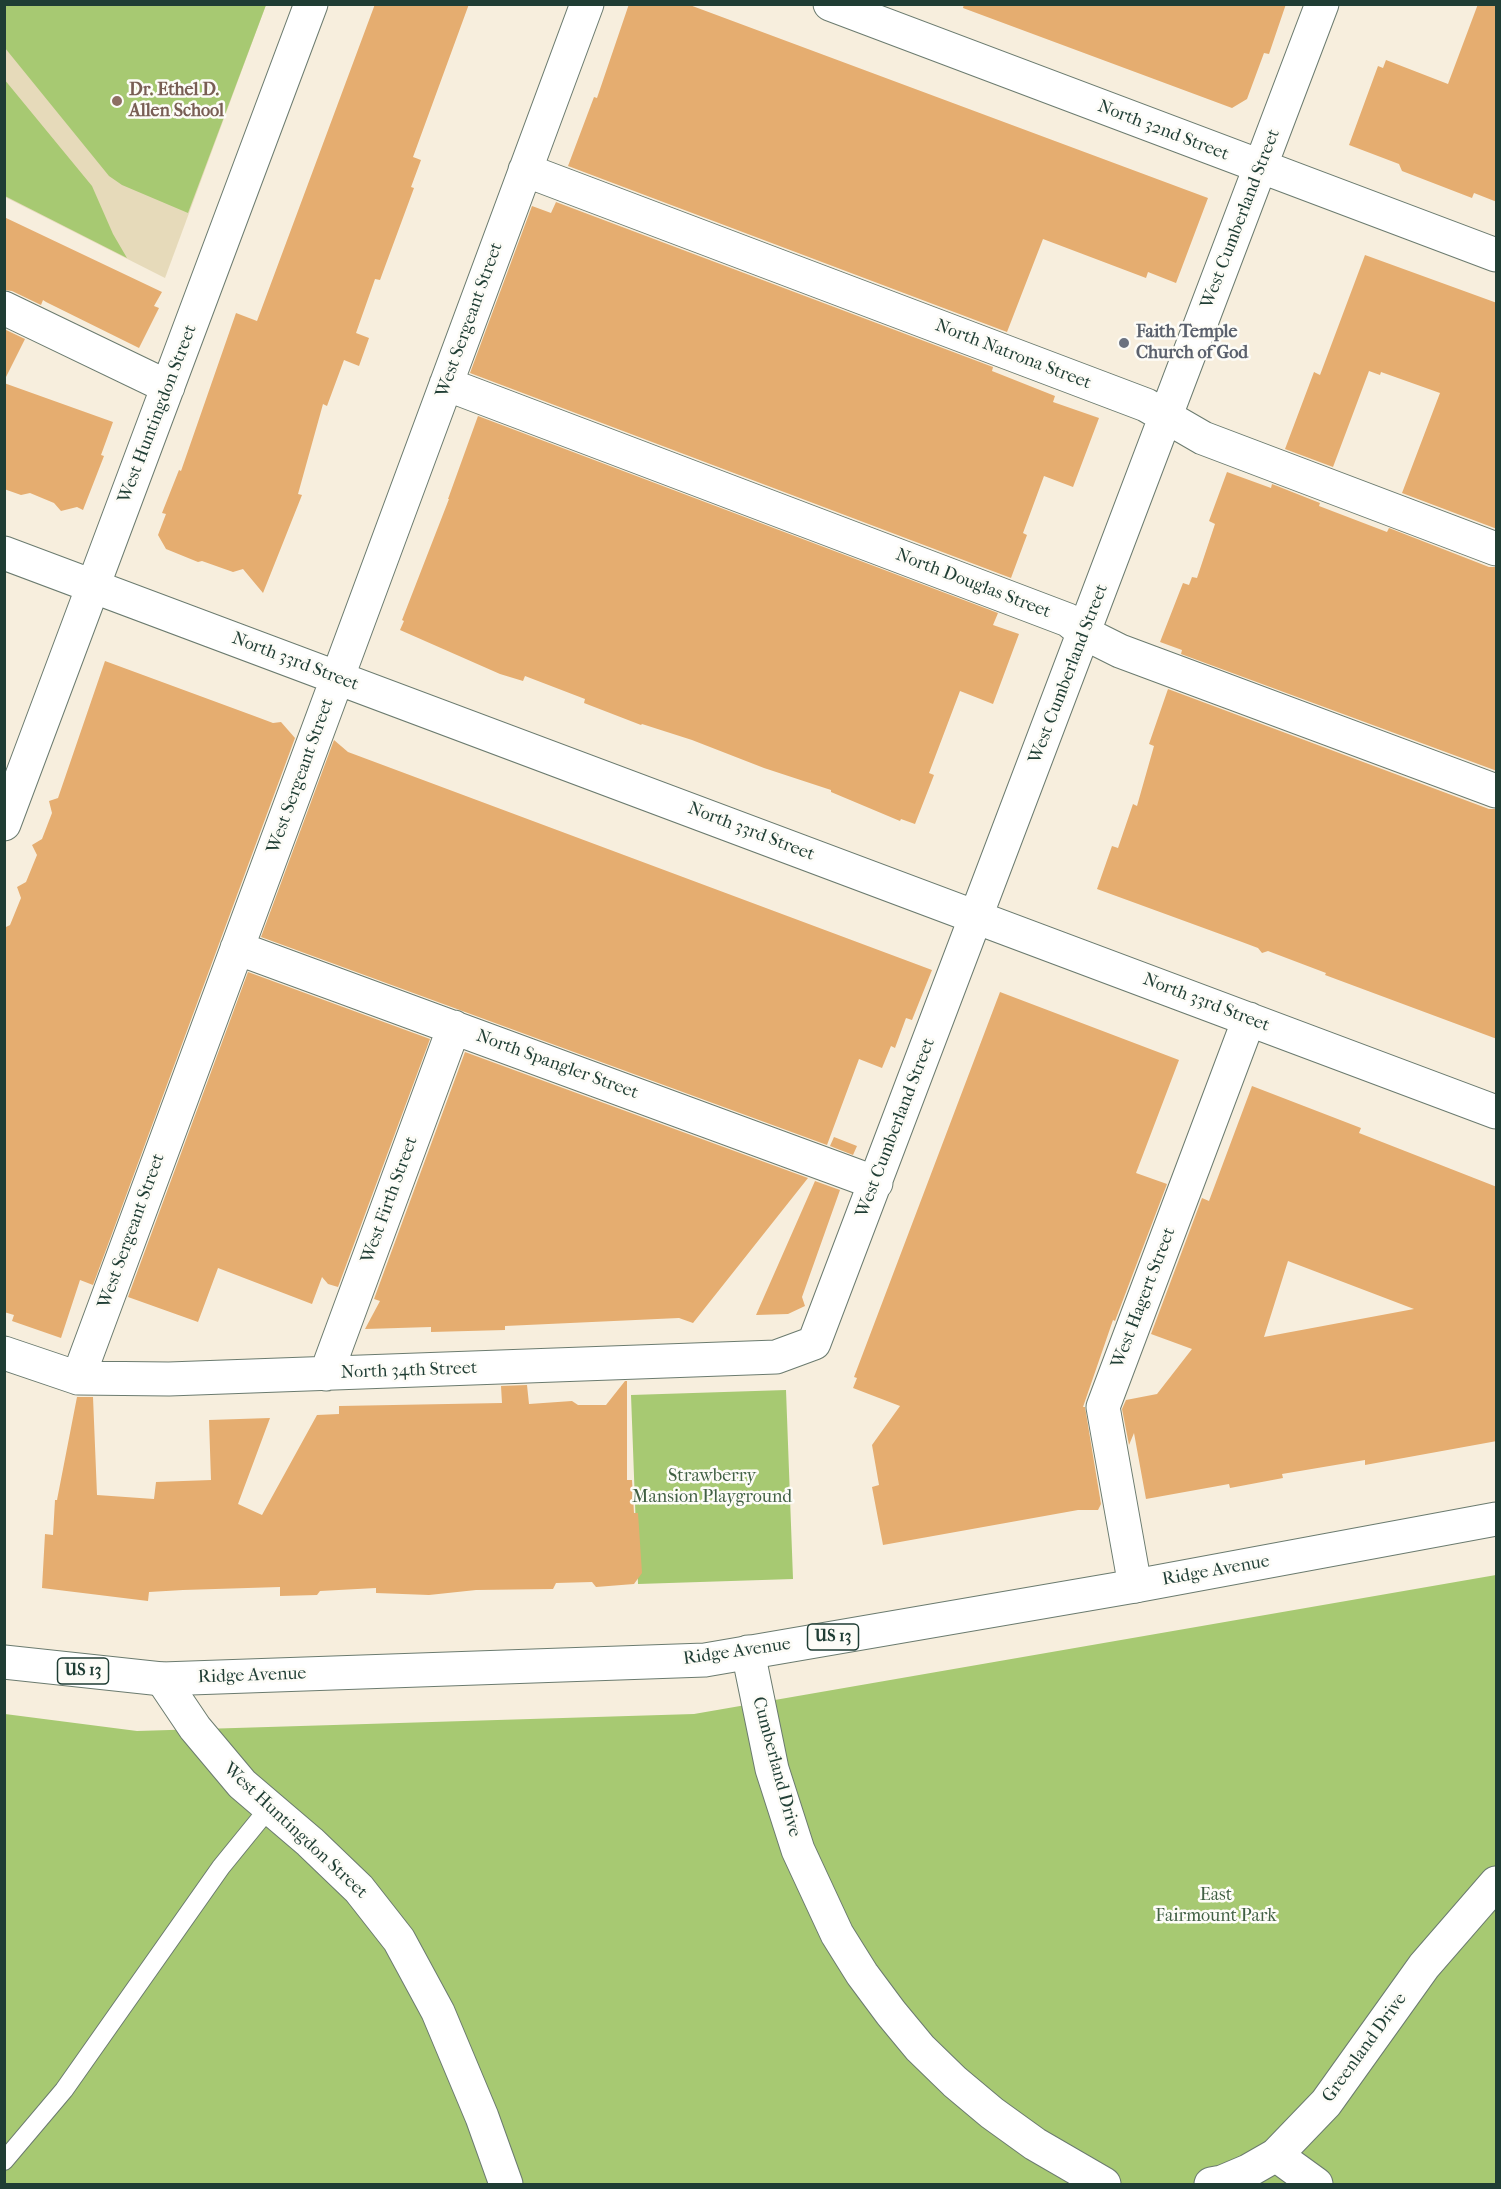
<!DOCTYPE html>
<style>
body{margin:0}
#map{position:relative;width:1501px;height:2189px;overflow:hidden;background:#f7eedd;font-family:"IM FELL French Canon",serif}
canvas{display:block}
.frame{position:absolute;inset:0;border:6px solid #1f3d34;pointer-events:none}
</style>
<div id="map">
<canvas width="1501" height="2189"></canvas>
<div class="frame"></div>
</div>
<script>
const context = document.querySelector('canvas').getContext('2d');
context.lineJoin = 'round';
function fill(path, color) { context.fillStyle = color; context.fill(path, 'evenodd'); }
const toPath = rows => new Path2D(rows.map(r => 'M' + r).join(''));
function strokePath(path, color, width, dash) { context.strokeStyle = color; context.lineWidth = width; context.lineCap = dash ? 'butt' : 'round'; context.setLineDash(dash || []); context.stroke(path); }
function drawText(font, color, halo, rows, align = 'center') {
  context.font = font + ' "IM FELL French Canon",serif'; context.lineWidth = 5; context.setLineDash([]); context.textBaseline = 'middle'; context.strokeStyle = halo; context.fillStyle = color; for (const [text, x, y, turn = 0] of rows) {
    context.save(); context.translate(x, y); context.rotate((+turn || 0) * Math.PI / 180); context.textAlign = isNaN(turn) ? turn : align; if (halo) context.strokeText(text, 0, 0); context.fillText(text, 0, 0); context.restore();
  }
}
const built = toPath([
 [4,5,266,5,165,278,5,197]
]);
const green = toPath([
 [4,5,266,5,188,213,122,185,109,176,5,48],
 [4,79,92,186,113,234,127,258,5,196],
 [786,1390,793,1579,638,1584,631,1395],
 [1496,1575,1496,2184,5,2184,5,1714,137,1731,694,1714]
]);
const building = toPath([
 [375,4,469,4,413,157,421,160,411,187,414,188,380,280,375,279,356,333,369,338,359,366,344,360,327,406,323,404,298,494,302,495,263,593,243,569,233,572,202,561,198,562,166,549,158,535,166,514,162,513,179,470,181,471,236,313,257,321],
 [629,4,687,4,1208,198,1176,283,1148,272,1146,278,1043,239,1007,332,568,166,594,97,597,98],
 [964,4,1286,4,1269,54,1264,53,1247,99,1232,108,963,8],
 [1478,4,1497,4,1497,202,1474,193,1472,198,1402,171,1399,164,1349,145,1378,66,1383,68,1386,60,1448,84],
 [556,202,993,367,992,371,1055,396,1053,402,1099,418,1073,487,1044,476,1023,533,1027,535,1011,578,470,373,532,206,551,213],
 [4,217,162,292,154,306,159,308,139,348,46,302,43,300,41,305,12,291,4,290],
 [1365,255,1497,303,1497,529,1402,493,1440,393,1381,372,1380,375,1369,371,1333,467,1285,449,1314,372,1320,375],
 [4,329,25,339,4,381],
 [4,383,113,422,101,455,104,456,83,510,77,507,61,511,54,503,30,493,21,495,4,489],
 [478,416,998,613,993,625,1019,634,993,704,960,691,929,773,934,775,915,824,901,819,900,821,831,792,831,790,764,768,692,740,642,724,641,725,584,703,585,699,525,676,523,681,500,674,400,630,404,621,402,620,449,499,448,499],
 [1227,472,1271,488,1272,484,1320,503,1319,506,1387,532,1389,528,1489,567,1497,567,1497,771,1181,654,1182,650,1160,642,1183,583,1189,585,1192,577,1197,578,1215,524,1209,521],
 [105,661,257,717,273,723,281,722,295,738,93,1285,80,1280,61,1338,12,1321,14,1315,4,1312,4,928,10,925,21,898,17,887,26,882,37,855,32,845,42,839,52,813,49,801,58,798],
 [1168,689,1489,809,1497,809,1497,1039,1325,975,1326,973,1268,951,1262,953,1258,948,1242,942,1097,889,1112,846,1118,848,1133,804,1137,806,1154,746,1149,744],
 [334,740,348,752,932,970,912,1020,906,1018,895,1048,891,1046,882,1068,859,1059,827,1145,261,937],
 [248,972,430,1039,338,1287,328,1284,322,1277,312,1304,218,1268,198,1322,128,1297],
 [1000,992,1179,1060,1136,1173,1167,1184,1115,1321,1113,1320,1083,1407,1085,1407,1101,1504,1098,1510,1078,1510,883,1545,872,1487,879,1485,872,1445,900,1406,853,1388,857,1378,854,1377],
 [465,1052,808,1178,693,1323,679,1318,505,1326,505,1330,431,1332,431,1327,365,1329,380,1301,374,1299],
 [1252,1086,1361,1128,1359,1133,1497,1187,1497,1441,1365,1465,1365,1460,1282,1474,1283,1478,1230,1488,1229,1484,1146,1499,1134,1433,1129,1445,1122,1409,1126,1400,1157,1394,1192,1349,1151,1334,1202,1198,1209,1201],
 [1288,1261,1414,1309,1264,1337],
 [834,1137,857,1146,853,1155,830,1146],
 [815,1181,840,1190,802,1297,805,1306,788,1314,756,1315],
 [625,1381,627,1381,627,1480,632,1480,634,1513,638,1513,642,1573,634,1584,596,1587,592,1582,556,1583,553,1589,476,1590,429,1595,376,1593,376,1588,320,1591,317,1595,280,1596,280,1587,183,1590,149,1592,148,1601,42,1588,45,1534,53,1535,55,1500,57,1500,77,1397,93,1397,97,1495,154,1499,156,1482,211,1480,209,1420,270,1418,238,1504,262,1515,317,1415,339,1414,339,1406,502,1403,501,1386,527,1385,529,1404,572,1401,578,1405,606,1405]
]);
const service = toPath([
 [4,2161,64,2090,221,1867,269,1808]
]);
const minor = toPath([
 [830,4,1496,255],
 [525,170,1146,405,1203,438,1496,549],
 [4,308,168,387],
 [446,384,1068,620,1084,633,1120,651,1496,791],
 [4,553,1496,1112],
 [4,824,311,4],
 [237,948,876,1183],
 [4,1353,78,1378,169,1379,776,1357,814,1343,1322,4],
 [326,1374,454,1027],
 [78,1378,587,4],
 [1135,1586,1103,1407,1249,1019]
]);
const tertiary = toPath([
 [748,1652,772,1769,798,1850,837,1934,862,1974,891,2013,920,2048,955,2082,992,2113,1035,2144,1104,2184],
 [162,1679,195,1728,242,1784,310,1842,359,1889,399,1940,438,2012,482,2117,506,2184],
 [1276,2155,1316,2184]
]);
const secondary = toPath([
 [1211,2184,1222,2182,1248,2171,1276,2155,1326,2103,1424,1966,1496,1883]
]);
const primary = toPath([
 [4,1662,162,1679,705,1660,1135,1586,1496,1519]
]);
const markers = [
 [117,101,6,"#8d6e63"],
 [1124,343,6,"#6b7280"]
];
const shields = [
 [833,1637,51],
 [83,1671,51]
];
const shieldNames = [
 ["US 13",833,1637],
 ["US 13",83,1671]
];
const educationNames = [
 ["Dr. Ethel D.",129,91],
 ["Allen School",129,112]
];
const streetNames = [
 ["North 32nd Street",1163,131,21],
 ["West Cumberland Street",1241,219,-69],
 ["West Sergeant Street",470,320,-70],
 ["North Natrona Street",1013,355,21],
 ["West Huntingdon Street",158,414,-69],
 ["North Douglas Street",973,584,21],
 ["North 33rd Street",295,662,21],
 ["West Cumberland Street",1069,674,-69],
 ["West Sergeant Street",301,776,-70],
 ["North 33rd Street",751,832,21],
 ["North 33rd Street",1206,1003,21],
 ["North Spangler Street",557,1065,20],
 ["West Cumberland Street",896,1128,-69],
 ["West Firth Street",390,1200,-70],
 ["West Sergeant Street",132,1231,-70],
 ["West Hagert Street",1144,1298,-69],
 ["North 34th Street",409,1371,-2],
 ["Ridge Avenue",1216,1571,-10],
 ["Ridge Avenue",737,1652,-8],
 ["Ridge Avenue",252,1676,-2],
 ["Cumberland Drive",776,1767,75],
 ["West Huntingdon Street",295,1831,43],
 ["Greenland Drive",1365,2048,-54]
];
const worshipNames = [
 ["Faith Temple",1136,333],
 ["Church of God",1136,354]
];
const parkNames = [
 ["Strawberry",712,1477],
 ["Mansion Playground",712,1498],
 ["East",1216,1896],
 ["Fairmount Park",1216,1917]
];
fill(built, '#e6daba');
fill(green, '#a7c972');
fill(building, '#e5ad70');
strokePath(service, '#6b7b6f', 20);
strokePath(minor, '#6b7b6f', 35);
strokePath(tertiary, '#6b7b6f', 35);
strokePath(secondary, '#6b7b6f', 35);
strokePath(primary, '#6b7b6f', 35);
strokePath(service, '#fff', 18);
strokePath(minor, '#fff', 33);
strokePath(tertiary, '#fff', 33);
strokePath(secondary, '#fff', 33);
strokePath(primary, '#fff', 33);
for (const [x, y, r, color] of markers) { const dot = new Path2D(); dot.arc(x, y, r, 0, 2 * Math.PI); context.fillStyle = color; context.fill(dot); strokePath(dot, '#fdfcf7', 2); }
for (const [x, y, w] of shields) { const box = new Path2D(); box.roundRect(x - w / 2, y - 13, w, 26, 4.5); context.fillStyle = '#fdfcf7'; context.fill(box); strokePath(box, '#1f3d34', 1.5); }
drawText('bold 16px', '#1f3d34', null, shieldNames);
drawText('bold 18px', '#785e54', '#fdfcf7', educationNames, 'left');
drawText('18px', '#1f3d34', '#fdfcf7', streetNames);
drawText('bold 18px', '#5b616d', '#fdfcf7', worshipNames, 'left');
drawText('18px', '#416044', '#fdfcf7', parkNames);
</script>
